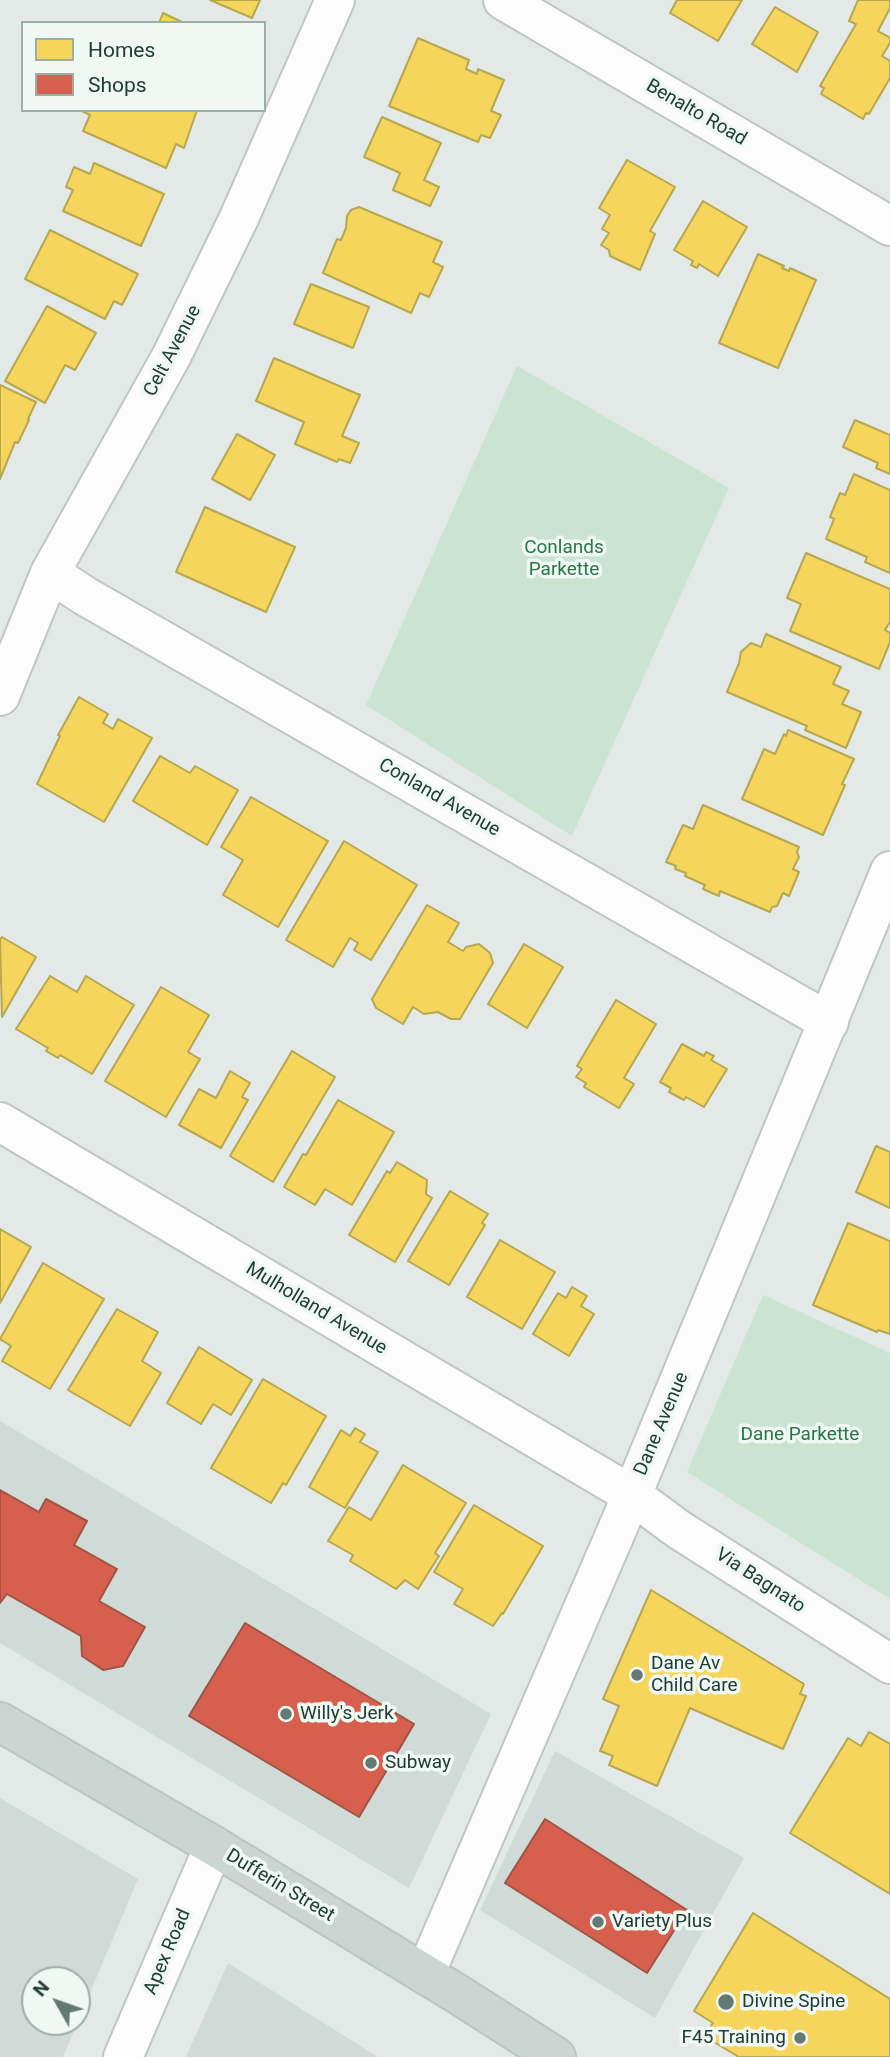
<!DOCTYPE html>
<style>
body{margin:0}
#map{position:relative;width:890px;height:2057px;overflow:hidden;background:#e3e9e6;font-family:Roboto,sans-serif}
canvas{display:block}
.legend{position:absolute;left:21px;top:21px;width:245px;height:91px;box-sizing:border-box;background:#f0f8f4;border:2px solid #9dada8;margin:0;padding:9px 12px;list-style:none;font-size:21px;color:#203c35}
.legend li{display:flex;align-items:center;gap:14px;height:35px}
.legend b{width:35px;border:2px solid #9dada8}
.north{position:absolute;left:21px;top:1966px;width:70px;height:70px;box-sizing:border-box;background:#f0f8f4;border:2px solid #9dada8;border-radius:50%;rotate:310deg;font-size:19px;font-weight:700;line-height:28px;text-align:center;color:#203c35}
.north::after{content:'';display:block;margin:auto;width:24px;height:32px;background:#647973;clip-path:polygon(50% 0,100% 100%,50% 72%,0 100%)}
</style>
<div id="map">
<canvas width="890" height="2057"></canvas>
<ul class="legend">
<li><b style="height:19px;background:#f6d55c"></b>Homes</li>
<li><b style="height:19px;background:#d6604d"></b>Shops</li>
</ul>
<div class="north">N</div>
</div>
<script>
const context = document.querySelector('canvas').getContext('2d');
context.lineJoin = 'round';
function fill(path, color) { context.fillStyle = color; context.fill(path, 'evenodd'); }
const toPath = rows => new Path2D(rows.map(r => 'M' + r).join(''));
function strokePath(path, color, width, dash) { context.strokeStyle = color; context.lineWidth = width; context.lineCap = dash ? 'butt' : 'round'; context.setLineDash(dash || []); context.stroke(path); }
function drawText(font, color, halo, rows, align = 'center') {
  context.font = font + ' Roboto,sans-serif'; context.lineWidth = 7; context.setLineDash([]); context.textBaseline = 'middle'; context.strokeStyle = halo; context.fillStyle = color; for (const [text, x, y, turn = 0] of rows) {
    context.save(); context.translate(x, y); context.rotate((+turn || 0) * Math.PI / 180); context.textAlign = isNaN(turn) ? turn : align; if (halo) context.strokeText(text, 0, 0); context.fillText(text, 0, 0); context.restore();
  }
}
const built = toPath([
 [0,1421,491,1714,409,1888,0,1643],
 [555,1751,744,1858,655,2018,480,1910],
 [0,1798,138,1879,63,2057,0,2057],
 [77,1980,77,2022,35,2022,35,1980],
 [228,1963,378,2057,186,2057]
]);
const green = toPath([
 [517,366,729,488,572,836,366,705],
 [763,1295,890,1353,890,1599,687,1472]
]);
const homes = toPath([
 [210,0,260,0,252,18,210,0],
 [677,0,742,0,718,41,670,13,677,0],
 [858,0,890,0,890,8,878,31,890,38,890,43,882,56,890,61,890,78,869,114,866,113,863,119,821,94,824,88,820,86,856,24,849,21,858,0],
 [775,7,818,32,797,72,752,44,775,7],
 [163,13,184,23,159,23,163,13],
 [418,38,469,60,466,69,477,74,478,69,504,80,491,111,501,115,490,138,481,135,478,142,389,106,418,38],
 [80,110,197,110,184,148,176,144,166,168,83,131,90,115,80,110],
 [382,117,441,143,424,180,439,187,430,206,393,190,400,173,364,157,382,117],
 [627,160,675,187,650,231,655,234,640,270,610,256,609,250,601,245,609,233,602,229,610,215,599,208,627,160],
 [94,163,164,194,141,246,63,211,73,190,66,187,74,167,90,174,94,163],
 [703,201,747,227,718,276,699,264,697,268,691,265,693,261,674,250,703,201],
 [359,207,442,242,433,262,443,267,429,297,420,293,411,313,323,273,337,239,341,240,346,228,347,216,351,210,359,207],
 [50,230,138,274,122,305,114,301,105,319,25,279,50,230],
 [758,254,784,266,782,268,789,271,790,268,816,280,778,368,719,343,758,254],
 [311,284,369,307,353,348,294,324,311,284],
 [47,306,96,333,75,370,65,365,45,403,5,381,47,306],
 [274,358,360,395,342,436,359,443,350,463,339,459,337,462,295,444,304,422,256,401,274,358],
 [0,385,36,402,28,419,29,420,18,443,15,442,0,479,0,385],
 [855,420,890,435,890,474,876,468,878,463,843,447,855,420],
 [237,434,275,455,250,500,212,479,237,434],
 [854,474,890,490,890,573,865,562,867,557,826,539,834,519,830,517,840,493,845,495,854,474],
 [205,507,295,547,266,612,176,572,205,507],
 [806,553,890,589,890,622,885,630,890,633,890,642,879,669,790,631,801,604,787,598,806,553],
 [766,634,841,667,833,684,849,691,842,704,861,712,846,748,805,730,807,726,727,692,739,663,741,652,751,643,761,647,766,634],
 [79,697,108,714,103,723,113,729,118,719,152,738,104,822,37,784,60,736,58,735,79,697],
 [788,730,854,759,842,784,845,785,823,835,742,799,764,749,775,754,784,734,786,736,788,730],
 [160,756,190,773,195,766,238,790,207,845,133,801,160,756],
 [251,797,328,841,278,927,223,895,243,860,221,847,251,797],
 [703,805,799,847,797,852,799,857,793,869,799,872,789,896,783,893,777,906,772,907,770,912,720,891,719,896,703,889,705,885,685,876,686,873,675,869,676,866,666,862,683,825,693,829,703,805],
 [344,841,417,885,371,960,354,950,358,943,350,938,333,967,286,940,344,841],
 [427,905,459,923,448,942,463,951,466,947,479,944,490,953,493,963,460,1019,451,1019,438,1012,424,1014,413,1007,403,1024,376,1008,372,999,427,905],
 [2,937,36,957,2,1017,0,940,2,937],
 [524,944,563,967,527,1028,488,1004,524,944],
 [50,976,77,992,86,976,134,1005,92,1074,60,1055,58,1058,46,1051,48,1048,16,1029,50,976],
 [161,987,209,1015,188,1052,200,1059,166,1117,105,1081,161,987],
 [616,1000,656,1024,624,1078,634,1084,619,1108,584,1087,586,1083,576,1077,582,1069,577,1066,616,1000],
 [682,1044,704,1056,706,1052,714,1056,711,1060,727,1069,704,1107,686,1097,684,1100,669,1092,671,1088,660,1082,682,1044],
 [292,1051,335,1077,273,1182,230,1156,292,1051],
 [230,1071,250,1083,242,1097,248,1100,221,1148,179,1125,199,1089,216,1098,230,1071],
 [338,1100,394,1132,352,1205,325,1189,315,1205,284,1187,303,1154,306,1155,338,1100],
 [876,1146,890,1152,890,1208,856,1192,876,1146],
 [397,1162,427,1180,426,1194,432,1198,395,1262,349,1235,387,1171,390,1173,397,1162],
 [450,1191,488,1214,482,1223,485,1225,449,1285,408,1261,450,1191],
 [848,1223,890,1241,890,1334,878,1330,877,1332,813,1305,848,1223],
 [0,1229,31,1247,0,1303,0,1229],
 [500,1240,555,1272,522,1329,467,1297,500,1240],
 [43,1263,104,1299,50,1389,2,1361,11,1346,0,1339,43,1263],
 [572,1287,587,1296,581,1306,594,1314,569,1356,533,1334,558,1293,566,1298,572,1287],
 [117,1309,158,1332,142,1361,161,1373,130,1426,68,1390,117,1309],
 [199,1347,252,1380,231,1415,213,1404,201,1424,167,1403,199,1347],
 [263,1379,326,1416,286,1485,283,1483,271,1503,211,1468,263,1379],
 [355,1428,365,1434,360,1442,378,1452,345,1508,309,1487,341,1430,350,1436,355,1428],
 [403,1465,466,1503,435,1553,439,1556,418,1589,405,1580,396,1589,350,1561,353,1555,328,1541,349,1507,371,1520,403,1465],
 [474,1505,543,1546,503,1614,502,1613,493,1626,454,1604,463,1589,434,1572,474,1505],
 [651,1590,804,1684,800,1694,806,1696,783,1749,690,1708,657,1786,609,1765,613,1756,600,1751,619,1706,603,1699,651,1590],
 [869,1732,890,1744,890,1894,790,1833,848,1738,861,1746,869,1732],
 [753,1913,890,1999,890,2057,739,2057,704,2036,713,2023,694,2011,753,1913]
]);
const shops = toPath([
 [0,1490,39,1512,46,1499,87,1521,74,1545,117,1569,99,1601,145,1627,123,1666,103,1670,82,1656,81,1636,7,1594,0,1603,0,1490],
 [245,1623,414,1724,359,1817,189,1716,245,1623],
 [545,1819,687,1910,647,1973,505,1883,545,1819]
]);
const minor = toPath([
 [503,0,890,226],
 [50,573,85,596,829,1022],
 [0,696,50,573,171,357,239,218,335,0],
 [0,1122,632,1495,678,1529,890,1664],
 [425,1974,632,1495,890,871],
 [123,2057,214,1846]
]);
const major = toPath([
 [0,1722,214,1846,456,1993,556,2057]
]);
const markers = [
 [637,1675,7,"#647973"],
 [286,1714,7,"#647973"],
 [371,1763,7,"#647973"],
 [598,1922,7,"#647973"],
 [726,2002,9,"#647973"],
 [800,2038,7,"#647973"]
];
const streetNames = [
 ["Benalto Road",696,113,30],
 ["Celt Avenue",173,351,-62],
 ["Conland Avenue",439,798,30],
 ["Mulholland Avenue",316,1309,31],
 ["Dane Avenue",662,1424,-67],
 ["Via Bagnato",760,1581,33],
 ["Dufferin Street",280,1886,31],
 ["Apex Road",168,1952,-67]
];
const parkNames = [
 ["Conlands",564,548],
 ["Parkette",564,570],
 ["Dane Parkette",800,1435]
];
const poiNames = [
 ["Dane Av",651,1664],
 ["Child Care",651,1686],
 ["Willy's Jerk",300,1714],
 ["Subway",385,1763],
 ["Variety Plus",612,1922],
 ["Divine Spine",742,2002],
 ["F45 Training",786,2038,"right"]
];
fill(built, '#d0dad6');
fill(green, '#cbe3d2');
fill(homes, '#f6d55c');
strokePath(homes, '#b6a750', 2);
fill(shops, '#d6604d');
strokePath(shops, '#9f5546', 2);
strokePath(minor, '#c0c6c3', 42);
strokePath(major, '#bbc5c2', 42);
strokePath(minor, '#fbfcfb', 38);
strokePath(major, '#cdd5d2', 38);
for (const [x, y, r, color] of markers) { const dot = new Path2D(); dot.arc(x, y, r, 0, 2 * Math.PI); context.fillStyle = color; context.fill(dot); strokePath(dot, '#f0f8f4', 2.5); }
drawText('19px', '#203c35', '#f0f8f4', streetNames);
drawText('19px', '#297546', '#f0f8f4', parkNames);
drawText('19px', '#203c35', '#f0f8f4', poiNames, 'left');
</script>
